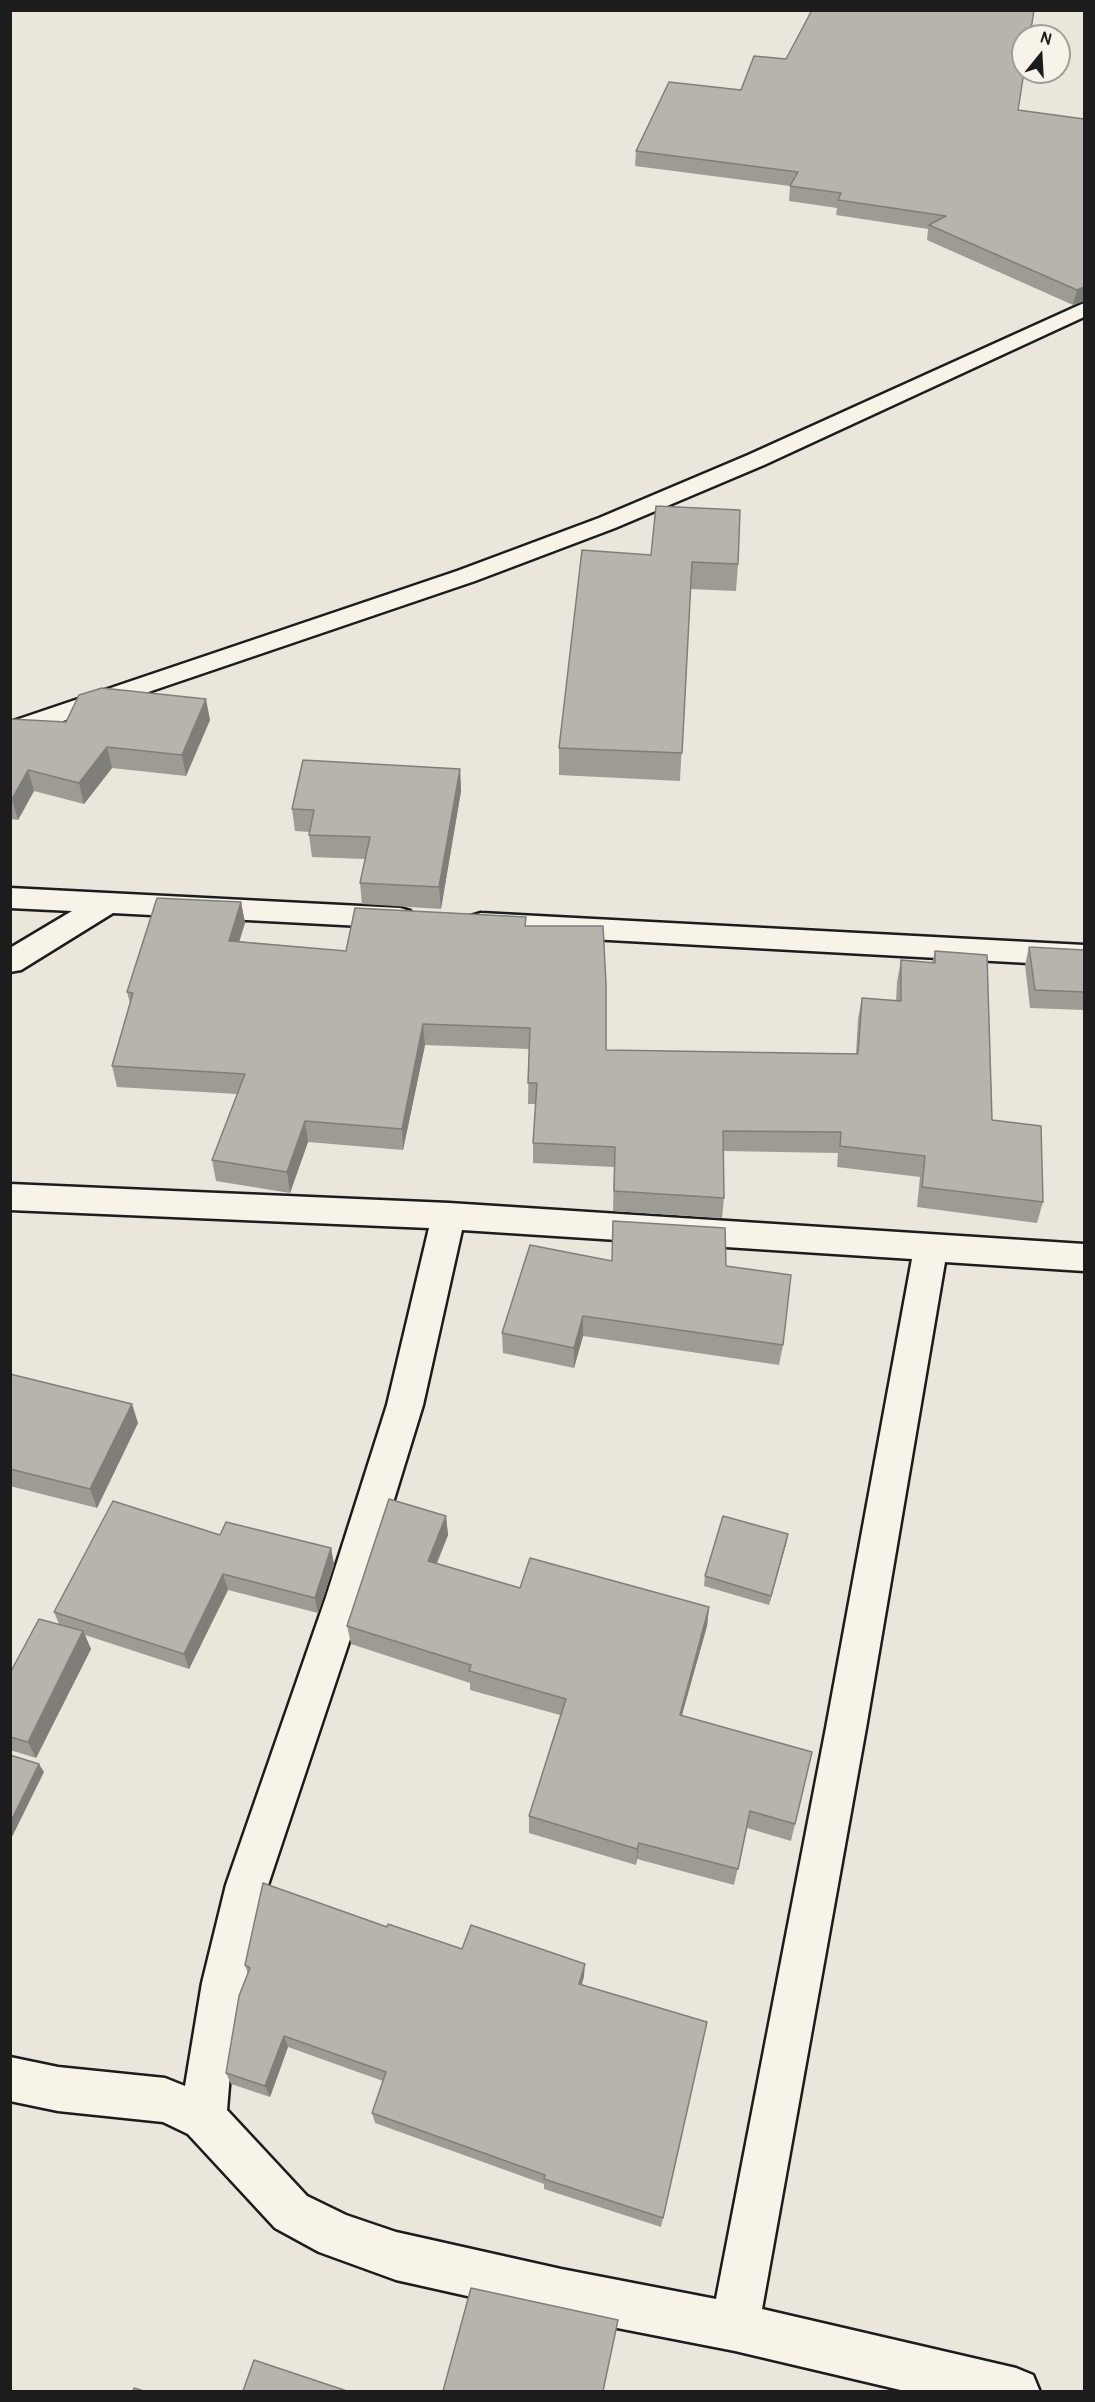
<!DOCTYPE html>
<style>
body{margin:0}
#map{position:relative;width:1095px;height:2402px;overflow:hidden;background:#eae6dc;font-family:Pangolin,sans-serif}
canvas{display:block}
.frame{position:absolute;inset:0;border:12px solid #1c1c1c;pointer-events:none}
.north{position:absolute;left:1011px;top:24px;width:60px;height:60px;box-sizing:border-box;background:#f7f3e8;border:2px solid #9f9d96;border-radius:50%;rotate:18deg;font-size:16px;font-weight:700;line-height:24px;text-align:center;color:#1c1c1c}
.north::after{content:'';display:block;margin:auto;width:21px;height:27px;background:#1c1c1c;clip-path:polygon(50% 0,100% 100%,50% 72%,0 100%)}
</style>
<div id="map">
<canvas width="1095" height="2402"></canvas>
<div class="frame"></div>
<div class="north">N</div>
</div>
<script>
const context = document.querySelector('canvas').getContext('2d');
context.lineJoin = 'round';
const toPath = rows => new Path2D(rows.map(r => 'M' + r).join(''));
function strokePath(path, color, width, dash) { context.strokeStyle = color; context.lineWidth = width; context.lineCap = dash ? 'butt' : 'round'; context.setLineDash(dash || []); context.stroke(path); }
function fill(path, color) { context.fillStyle = color; context.fill(path, 'evenodd'); }
const street = toPath([
 [1084,303,1084,317,764,465,615,528,475,581,10,739,10,722,457,571,599,518,748,455,1084,303],
 [10,888,400,908,410,911,415,918,410,925,400,928,113,913,21,970,10,972,10,948,72,911,10,908,10,888],
 [481,913,1084,945,1084,966,481,933,471,930,466,923,471,916,481,913],
 [10,1184,449,1203,1084,1244,1084,1271,945,1262,866,1728,762,2309,1016,2368,1033,2375,1040,2392,909,2392,735,2351,561,2317,396,2280,319,2252,275,2228,188,2134,163,2122,58,2111,10,2101,10,2057,58,2067,165,2078,185,2086,202,1983,226,1885,326,1597,387,1405,429,1228,10,1210,10,1184],
 [462,1230,912,1259,826,1728,716,2299,561,2269,396,2232,346,2215,307,2196,227,2110,230,2074,246,1983,268,1885,364,1597,423,1405,462,1230]
]);
const wall = toPath([
 [741,90,1018,110,1084,119,1084,301,1073,305,927,240,928,229,836,215,837,208,789,201,790,186,635,166,636,151],
 [582,550,738,564,736,591,690,589,680,781,559,775,559,748],
 [10,719,66,722,210,720,186,776,112,768,84,804,34,791,18,820,10,819],
 [460,769,461,791,441,909,362,904,360,883,365,859,312,857,309,835,310,832,295,831,292,809],
 [241,902,245,923,239,941,346,951,526,917,526,926,606,1050,856,1054,858,1019,862,998,896,1001,897,982,901,960,932,963,935,951,992,1120,1043,1202,1037,1223,917,1207,920,1177,837,1167,838,1153,723,1151,724,1198,722,1218,613,1211,614,1167,533,1163,533,1143,536,1104,528,1104,529,1049,425,1045,403,1150,308,1142,290,1193,216,1181,212,1160,237,1094,117,1087,112,1066,130,1003,127,992],
 [1029,947,1084,950,1084,1010,1030,1008,1025,965],
 [612,1261,726,1266,783,1345,779,1365,583,1336,574,1368,503,1353,502,1333],
 [10,1374,138,1423,97,1508,10,1486],
 [446,1516,448,1535,437,1563,520,1588,709,1607,707,1626,682,1715,795,1824,791,1841,747,1828,734,1885,637,1859,636,1865,529,1833,529,1816,560,1715,470,1690,470,1683,351,1644,347,1626],
 [220,1535,331,1548,334,1565,318,1613,228,1590,189,1669,85,1635,91,1649,36,1758,10,1750,10,1673,59,1624,54,1612],
 [786,1544,769,1605,704,1586,705,1576],
 [387,1927,462,1949,584,1976,582,1985,707,2022,661,2227,544,2189,544,2184,375,2123,372,2113,383,2081,288,2047,270,2097,231,2084,226,2073,248,1974,245,1965]
]);
const shadedWall = toPath([
 [1084,287,1084,301,1073,305,1077,290],
 [206,699,210,720,186,776,182,755],
 [107,747,112,768,84,804,79,783],
 [460,769,461,791,441,909,439,887],
 [28,770,34,791,18,820,12,799],
 [241,902,245,923,233,962,229,941],
 [423,1024,425,1045,403,1150,402,1129],
 [305,1121,308,1142,290,1193,287,1172],
 [583,1316,583,1336,574,1368,574,1348],
 [132,1404,138,1423,97,1508,90,1489],
 [446,1516,448,1535,430,1580,428,1561],
 [788,1534,786,1544,769,1605,771,1596],
 [331,1548,334,1565,318,1613,315,1598],
 [223,1574,228,1590,189,1669,184,1654],
 [709,1607,707,1626,677,1732,680,1715],
 [83,1631,91,1649,36,1758,28,1742],
 [39,1764,44,1772,10,1841,10,1823],
 [639,1843,637,1859,636,1865,637,1849],
 [585,1964,584,1976,578,1996,579,1984],
 [284,2036,288,2047,270,2097,265,2086]
]);
const building = toPath([
 [812,10,1034,10,1030,36,1023,36,1023,72,1024,72,1018,110,1084,119,1084,287,1077,290,929,225,946,216,838,200,841,193,790,186,798,172,636,151,669,82,741,90,754,56,786,59,812,10],
 [656,506,740,510,738,564,692,562,682,753,559,748,582,550,651,555,656,506],
 [102,688,206,699,182,755,107,747,79,783,28,770,12,799,10,799,10,719,66,722,79,695,102,688],
 [303,760,460,769,439,887,360,883,370,837,309,835,314,810,292,809,303,760],
 [157,898,241,902,229,941,346,951,355,908,526,917,525,926,603,926,606,984,606,1050,858,1054,862,998,901,1001,901,960,935,963,935,951,987,955,992,1120,1041,1126,1043,1202,922,1187,925,1156,840,1146,841,1132,723,1131,724,1198,614,1191,615,1147,533,1143,537,1083,528,1083,530,1028,423,1024,402,1129,305,1121,287,1172,212,1160,245,1074,112,1066,133,993,127,992,157,898],
 [1029,947,1084,950,1084,992,1035,990,1029,947],
 [613,1221,725,1228,726,1266,791,1275,783,1345,583,1316,574,1348,502,1333,530,1245,612,1261,613,1221],
 [10,1374,132,1404,90,1489,10,1469,10,1374],
 [389,1499,446,1516,428,1561,520,1588,530,1558,709,1607,680,1715,812,1752,795,1824,750,1811,738,1869,639,1843,637,1849,529,1816,566,1699,469,1671,471,1665,347,1626,389,1499],
 [113,1501,220,1535,226,1522,331,1548,315,1598,223,1574,184,1654,54,1612,113,1501],
 [723,1516,788,1534,771,1596,705,1576,723,1516],
 [39,1619,83,1631,28,1742,10,1737,10,1673,39,1619],
 [10,1755,39,1764,10,1823,10,1755],
 [263,1883,387,1927,388,1924,462,1949,471,1925,585,1964,579,1984,707,2022,663,2218,544,2179,545,2175,372,2113,386,2072,284,2036,265,2086,226,2073,239,1996,250,1968,245,1965,263,1883],
 [471,2288,618,2320,603,2391,443,2391,471,2288],
 [254,2360,347,2391,243,2391,254,2360],
 [134,2388,144,2391,133,2391,134,2388]
]);
strokePath(street, '#1c1c1c', 5);
fill(street, '#f7f3e8');
fill(wall, '#9d9b94');
fill(shadedWall, '#7f7e78');
fill(building, '#b6b4ac');
strokePath(building, '#7f7e78', 1.5);
</script>
